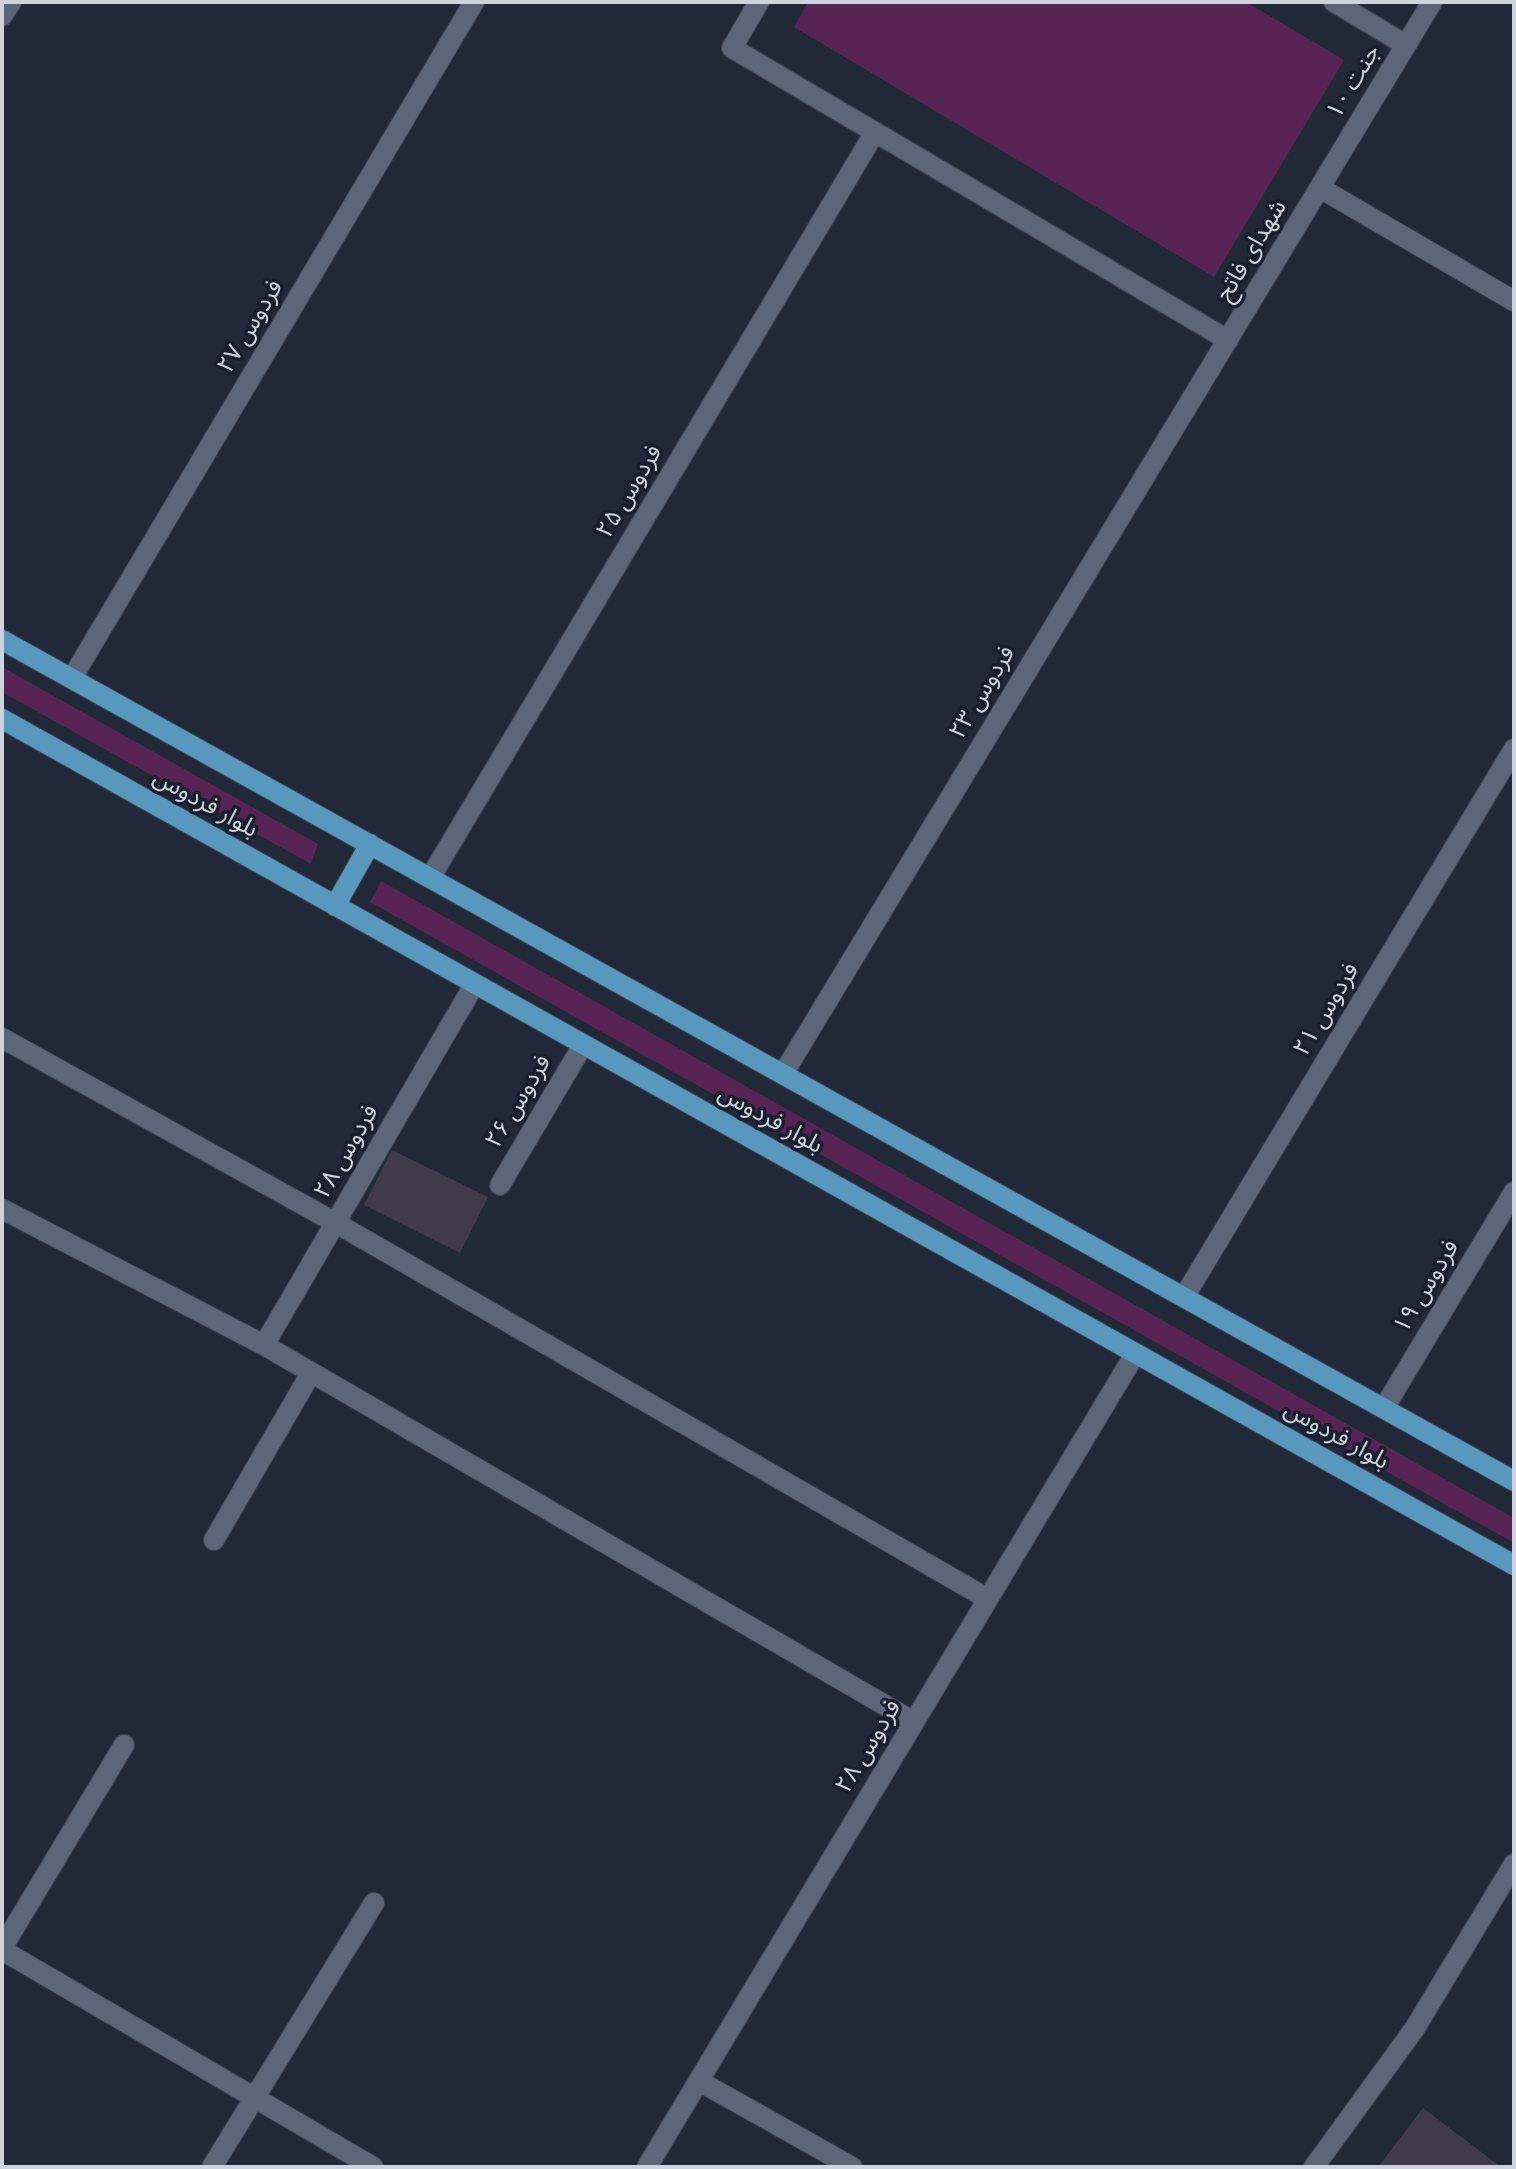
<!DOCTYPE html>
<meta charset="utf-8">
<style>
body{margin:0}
#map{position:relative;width:1516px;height:2169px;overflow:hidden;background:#212939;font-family:Signika,sans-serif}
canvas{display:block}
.frame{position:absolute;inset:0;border:4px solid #ced3de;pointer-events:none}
</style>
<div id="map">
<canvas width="1516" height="2169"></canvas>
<div class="frame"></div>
</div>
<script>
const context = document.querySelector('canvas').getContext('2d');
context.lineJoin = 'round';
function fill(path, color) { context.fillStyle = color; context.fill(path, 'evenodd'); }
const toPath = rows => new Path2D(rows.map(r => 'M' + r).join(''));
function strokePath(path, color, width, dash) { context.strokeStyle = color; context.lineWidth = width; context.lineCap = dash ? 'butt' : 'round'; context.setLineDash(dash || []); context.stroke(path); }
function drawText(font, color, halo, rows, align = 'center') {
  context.font = font + ' Signika,"Noto Sans Arabic",sans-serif'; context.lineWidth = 7; context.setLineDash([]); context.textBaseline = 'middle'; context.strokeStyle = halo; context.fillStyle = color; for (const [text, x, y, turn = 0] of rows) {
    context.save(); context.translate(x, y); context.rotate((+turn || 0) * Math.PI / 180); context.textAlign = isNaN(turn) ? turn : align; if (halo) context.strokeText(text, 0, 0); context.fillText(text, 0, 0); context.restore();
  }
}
const green = toPath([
 [808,2,1246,2,1344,60,1214,277,794,27],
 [2,667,318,844,311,864,2,692],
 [381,881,1514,1518,1514,1543,370,902]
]);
const building = toPath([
 [392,1150,488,1197,460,1253,364,1205],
 [1423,2108,1501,2167,1378,2167]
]);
const minor = toPath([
 [759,2,732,48,1228,340],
 [1334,2,1406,45],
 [2,16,11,2],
 [1320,188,1514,301],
 [72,678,474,2],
 [430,878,875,132],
 [2,1038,336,1223,988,1599],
 [783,1074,1432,2],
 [500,1185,583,1045],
 [2,1209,264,1345,914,1722],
 [1184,1297,1514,749],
 [264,1345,474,985],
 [1384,1408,1514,1192],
 [214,1540,311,1373],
 [2,1948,124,1745],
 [2,1950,373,2167],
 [699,2081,852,2167],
 [212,2167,374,1903],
 [647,2167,1135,1354],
 [1314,2167,1415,2028,1514,1864]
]);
const major = toPath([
 [2,640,1514,1481],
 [2,719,1514,1565],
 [335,906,370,844]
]);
const streetNames = [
 ["جنت ۱۰",1354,82,-59],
 ["شهدای فاتح",1252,251,-59],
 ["فردوس ۲۷",251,327,-59],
 ["فردوس ۲۵",630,492,-59],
 ["فردوس ۲۳",983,693,-59],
 ["بلوار فردوس",205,804,29],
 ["فردوس ۲۱",1327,1010,-59],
 ["فردوس ۲۶",519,1102,-59],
 ["بلوار فردوس",770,1120,29],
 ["فردوس ۲۸",347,1152,-60],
 ["فردوس ۱۹",1427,1287,-59],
 ["بلوار فردوس",1336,1436,29],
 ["فردوس ۲۸",869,1747,-59]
];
fill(green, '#582454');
fill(building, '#403a4d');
strokePath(minor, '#3e4351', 22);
strokePath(major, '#3e4351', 22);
strokePath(minor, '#5d6578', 20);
strokePath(major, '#5897be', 20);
drawText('24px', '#ced3de', '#181f2f', streetNames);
</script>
